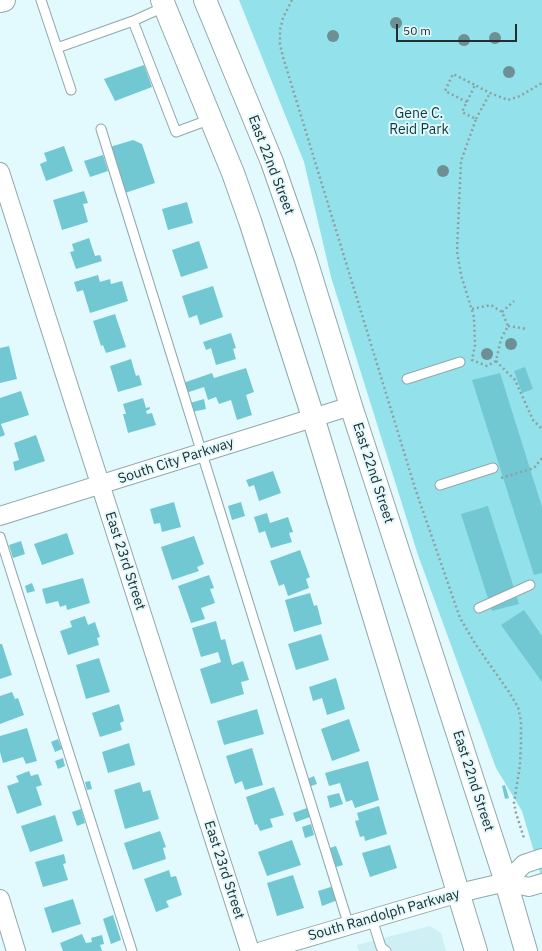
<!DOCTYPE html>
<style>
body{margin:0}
#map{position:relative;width:542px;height:951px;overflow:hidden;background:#e2fafd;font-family:"IBM Plex Sans",sans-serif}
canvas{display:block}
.scale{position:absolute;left:396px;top:24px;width:121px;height:18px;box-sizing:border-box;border:2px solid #242e2f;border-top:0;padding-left:5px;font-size:12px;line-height:14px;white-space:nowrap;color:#242e2f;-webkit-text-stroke:3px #e2fafd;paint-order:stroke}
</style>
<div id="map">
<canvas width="542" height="951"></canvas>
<div class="scale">50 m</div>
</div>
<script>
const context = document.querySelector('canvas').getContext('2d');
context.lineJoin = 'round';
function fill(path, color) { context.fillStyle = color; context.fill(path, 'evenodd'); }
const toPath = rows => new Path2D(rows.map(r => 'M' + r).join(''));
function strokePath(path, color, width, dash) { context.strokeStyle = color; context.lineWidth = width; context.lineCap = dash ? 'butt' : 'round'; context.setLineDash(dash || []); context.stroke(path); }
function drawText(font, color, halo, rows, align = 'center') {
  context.font = font + ' "IBM Plex Sans",sans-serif'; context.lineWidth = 4; context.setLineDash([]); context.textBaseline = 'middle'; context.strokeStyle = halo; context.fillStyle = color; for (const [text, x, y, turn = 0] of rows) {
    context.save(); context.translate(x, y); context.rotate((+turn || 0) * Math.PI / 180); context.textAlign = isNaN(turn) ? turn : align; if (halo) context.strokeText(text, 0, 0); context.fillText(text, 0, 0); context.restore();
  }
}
const built = toPath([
 [430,926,441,933,446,951,359,951,357,945]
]);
const green = toPath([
 [239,0,542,0,542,879,522,811,496,768,418,555,331,277,304,162]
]);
const building = toPath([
 [144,65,152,87,115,101,104,79],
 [133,140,142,144,155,183,125,193,110,147],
 [64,146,73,171,46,181,40,164,47,161,44,153],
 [103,155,108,171,90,177,84,161],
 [84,191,88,203,83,204,88,222,62,230,53,200],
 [187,202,193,223,168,230,162,209],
 [89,238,95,256,100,255,102,261,76,269,70,252,74,251,72,244],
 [199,241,208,268,181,277,172,250],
 [98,275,100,282,110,279,111,284,122,281,128,301,90,313,83,290,77,292,74,282],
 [213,286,223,317,200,325,197,315,189,318,182,296],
 [115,314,126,347,106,353,103,345,101,346,93,321],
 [231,333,236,348,233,349,236,359,216,365,211,348,206,350,203,342],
 [9,346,17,379,0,383,0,348],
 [131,359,136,376,139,375,142,385,118,392,110,366],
 [525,367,533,389,522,393,514,371],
 [246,368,254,392,246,395,252,415,237,420,231,400,219,404,216,397,208,400,204,387,186,393,183,383,212,373,214,378],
 [500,373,542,507,542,573,534,575,472,380],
 [21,391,29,415,1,424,5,435,0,437,0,398],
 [143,398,146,408,150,407,150,409,146,411,147,414,152,413,156,425,128,433,123,414,126,414,123,404],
 [204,399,206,409,192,412,190,403],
 [36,435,45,461,15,471,13,462,19,460,14,443],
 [273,471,281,493,259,501,254,485,249,487,246,480],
 [174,502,181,527,162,532,160,523,154,524,150,509],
 [241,502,245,516,232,520,228,506],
 [488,506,519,604,492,611,461,514],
 [267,513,270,523,288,517,293,532,289,533,292,542,271,548,265,531,259,533,254,517],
 [67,533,74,554,42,565,34,544],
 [194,536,204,564,197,567,199,571,172,580,161,547],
 [21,541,25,554,13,558,9,545],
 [300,550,310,577,306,579,309,588,288,596,284,584,279,586,270,561],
 [209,575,214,588,210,589,215,603,201,608,205,619,191,623,178,586],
 [83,578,90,603,67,610,66,605,60,607,58,601,46,604,42,589],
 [32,583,35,591,27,593,25,586],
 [310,593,314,606,317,605,322,624,294,632,285,600],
 [524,610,542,636,542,682,501,625],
 [85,616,88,625,95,622,100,637,97,638,99,645,68,655,60,631,72,627,70,621],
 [216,621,221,640,225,639,232,665,243,661,249,680,241,682,244,694,211,704,200,669,221,662,218,652,201,657,192,628],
 [321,634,329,660,296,670,288,644],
 [0,644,2,644,12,675,0,679],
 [99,658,110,692,86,699,76,665],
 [336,678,345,709,327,715,322,698,313,701,309,687],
 [12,692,15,699,18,698,24,715,0,724,0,696],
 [119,704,124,721,120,723,122,730,100,737,92,713],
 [257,709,264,734,224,745,217,721],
 [349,719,360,751,332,761,321,729],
 [27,728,37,761,26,764,23,757,3,763,0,752,0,736],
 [58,739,62,749,55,752,51,742],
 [129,743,135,765,108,773,102,752],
 [252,748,263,785,245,790,242,781,235,784,226,756],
 [63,758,65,766,58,769,55,761],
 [368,761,379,800,355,808,352,800,346,802,340,783,329,786,325,773],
 [29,771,31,776,38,774,42,785,36,787,42,805,17,814,7,786,19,782,16,776],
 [314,776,317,784,308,787,305,780],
 [90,781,92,789,87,790,85,782],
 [140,782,143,792,150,790,159,819,125,829,114,790],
 [505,785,509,798,505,799,502,786],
 [274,787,284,815,270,819,273,827,260,831,257,824,255,825,246,797],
 [339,793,343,804,330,808,327,796],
 [379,806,387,834,365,841,364,836,360,837,355,821,359,820,357,813],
 [307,808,310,817,296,822,293,813],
 [81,809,85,823,77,826,72,812],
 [55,815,63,841,30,852,21,826],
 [311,824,314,835,305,838,302,827],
 [160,831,166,847,163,848,166,859,133,870,124,843],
 [292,840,301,865,267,876,258,852],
 [390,845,397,868,370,877,362,853],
 [336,846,343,865,336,867,330,848],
 [64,854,66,863,63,864,68,880,43,887,35,862],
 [169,870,171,877,176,876,182,895,166,901,169,907,156,912,144,879],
 [293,875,304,908,277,916,267,883],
 [334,886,338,900,322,906,318,891],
 [73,899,81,924,52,933,44,908],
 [113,915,121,940,111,944,103,919],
 [82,934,86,943,92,942,91,938,102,935,104,944,100,945,102,951,63,951,60,943]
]);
const path = toPath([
 [292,0,283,18,280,30,280,44,283,57,415,488,460,618,476,645,509,692,518,707,521,721,521,743,520,765,514,803,516,813,524,838],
 [467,102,445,91,453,74,475,85],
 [476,119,490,93],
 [472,309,491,305,502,312,508,326,501,339,496,361,515,380,533,420,542,429],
 [502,312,514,301],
 [508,326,527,329],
 [496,361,487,366,472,360,475,345,474,317,461,275,457,251,461,161,476,119,462,112,475,85,490,93,508,100,520,96,542,83],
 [501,478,534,468,542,458]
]);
const lane = toPath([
 [41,0,71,90],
 [164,7,133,21,176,132,211,119],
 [57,48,133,21],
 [101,129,349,926],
 [407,379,460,362],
 [440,485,493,468],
 [0,537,132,951],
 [479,608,530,585],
 [372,919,381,947,386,951]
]);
const street = toPath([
 [0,172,250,951],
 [0,516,351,406],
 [506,882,524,864,542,858],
 [0,899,16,951],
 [262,951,459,893,506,882,529,887,542,883]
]);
const secondary = toPath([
 [0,1,4,0]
]);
const primary = toPath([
 [162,0,233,173,250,221,313,417,476,951],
 [205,0,272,162,305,257,351,406,506,882,526,951]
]);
const trees = [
 [396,23],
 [333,36],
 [495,38],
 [464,40],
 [509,72],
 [443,171],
 [511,344],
 [487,354]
];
const parkNames = [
 ["Gene C.",419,114],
 ["Reid Park",419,130]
];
const streetNames = [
 ["East 22nd Street",271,165,69],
 ["South City Parkway",176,461,-18],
 ["East 22nd Street",373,473,72],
 ["East 23rd Street",125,561,72],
 ["East 22nd Street",473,781,72],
 ["East 23rd Street",224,870,72],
 ["South Randolph Parkway",384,915,-16]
];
fill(built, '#ceeff3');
fill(green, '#93e1ea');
fill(building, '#71c8d3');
strokePath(lane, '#90a8aa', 11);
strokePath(street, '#90a8aa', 20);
strokePath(secondary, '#90a8aa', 24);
strokePath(primary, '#90a8aa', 24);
strokePath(path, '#8ea0a2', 2.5, [2, 3]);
strokePath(lane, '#fff', 9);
strokePath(street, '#fff', 18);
strokePath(secondary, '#fff', 22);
strokePath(primary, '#fff', 22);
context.fillStyle = '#6e9094';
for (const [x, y] of trees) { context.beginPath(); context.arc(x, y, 6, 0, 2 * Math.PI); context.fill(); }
drawText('14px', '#0f393e', '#e2fafd', parkNames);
drawText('14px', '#242e2f', '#e2fafd', streetNames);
</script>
